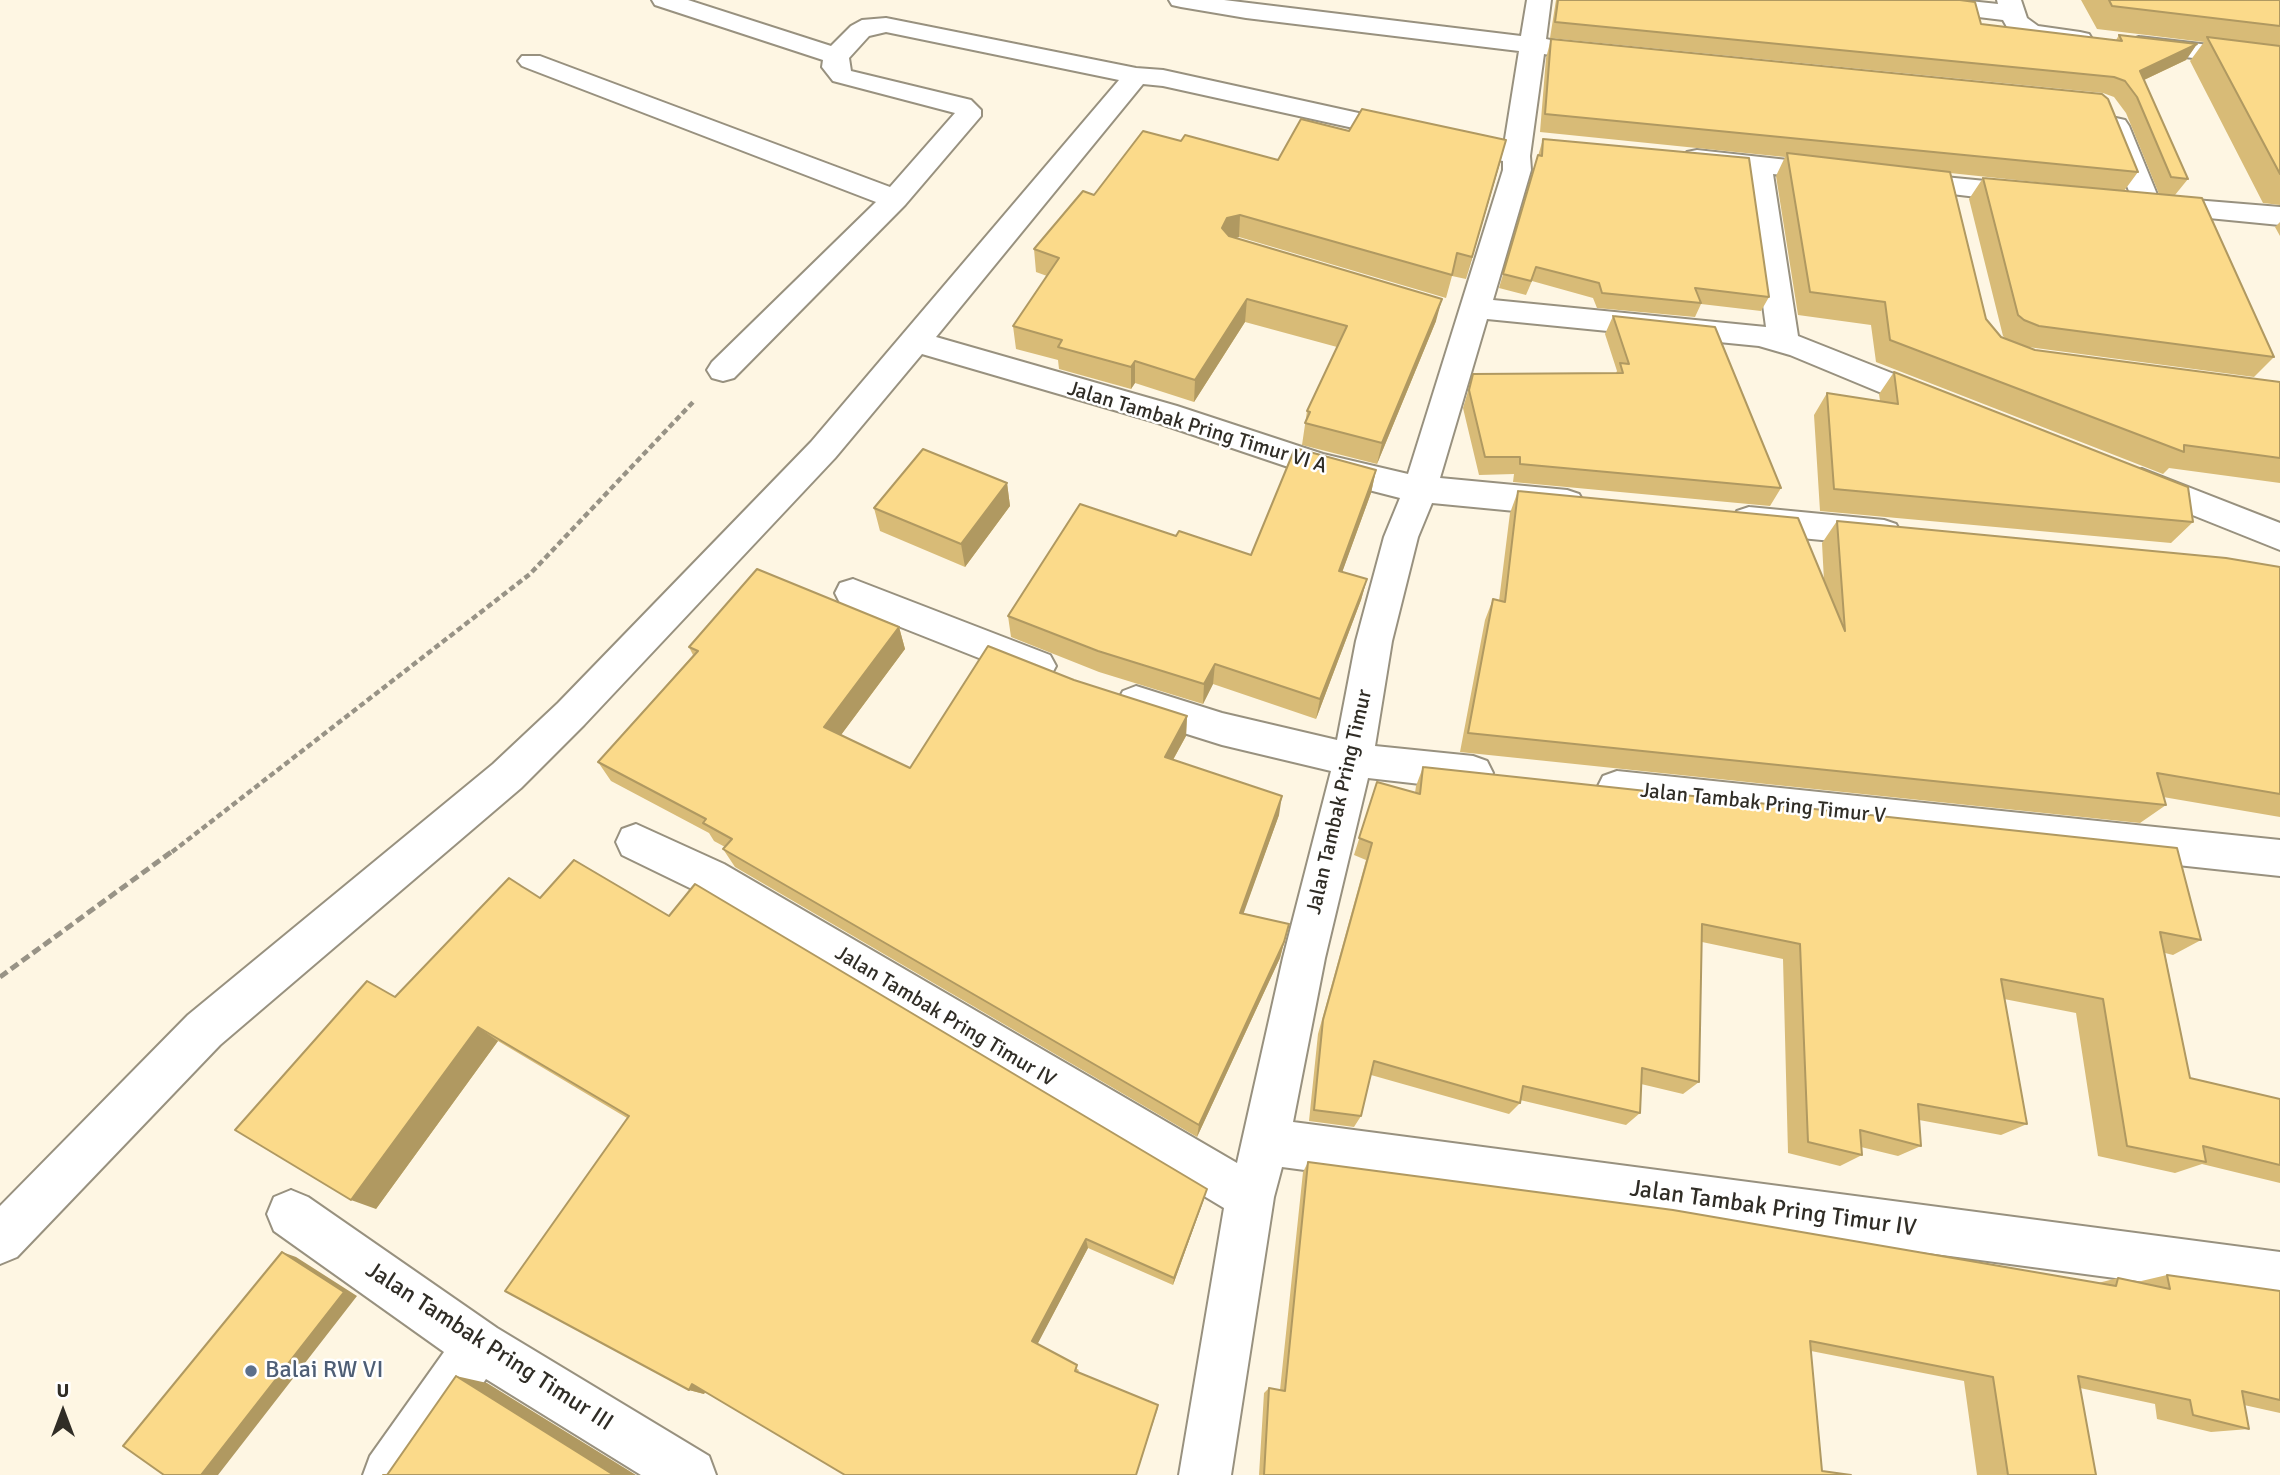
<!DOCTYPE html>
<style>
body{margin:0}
#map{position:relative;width:2280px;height:1475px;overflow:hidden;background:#fef6e3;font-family:Signika,sans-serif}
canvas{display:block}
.north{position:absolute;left:28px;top:1377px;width:70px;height:70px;-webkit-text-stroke:5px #fff;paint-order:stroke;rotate:0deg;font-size:19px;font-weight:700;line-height:28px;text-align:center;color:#302d26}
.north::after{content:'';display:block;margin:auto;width:24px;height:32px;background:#302d26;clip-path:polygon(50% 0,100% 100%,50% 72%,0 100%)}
</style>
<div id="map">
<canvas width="2280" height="1475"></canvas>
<div class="north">U</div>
</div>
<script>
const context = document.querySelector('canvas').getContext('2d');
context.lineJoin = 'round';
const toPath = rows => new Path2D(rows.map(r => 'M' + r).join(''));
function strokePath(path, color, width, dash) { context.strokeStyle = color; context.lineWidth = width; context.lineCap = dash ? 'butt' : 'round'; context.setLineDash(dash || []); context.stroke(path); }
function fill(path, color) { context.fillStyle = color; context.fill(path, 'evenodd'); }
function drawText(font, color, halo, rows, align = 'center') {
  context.font = font + ' Signika,sans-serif'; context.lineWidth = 5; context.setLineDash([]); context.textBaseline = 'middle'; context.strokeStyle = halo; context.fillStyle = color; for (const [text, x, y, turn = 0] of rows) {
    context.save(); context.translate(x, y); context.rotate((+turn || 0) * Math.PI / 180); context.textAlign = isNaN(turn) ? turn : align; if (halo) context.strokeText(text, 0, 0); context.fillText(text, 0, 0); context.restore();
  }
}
const pathFar1 = toPath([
 [172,852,530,574,695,400]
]);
const path = toPath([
 [0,977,174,850]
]);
const minor = toPath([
 [652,0,688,0,831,46,851,26,862,20,886,18,1136,68,1163,70,1504,145,1519,51,1246,18,1181,7,1172,5,1169,0,1224,0,1521,36,1527,0,1551,0,1546,39,1565,43,1569,48,1565,53,1556,56,1544,54,1530,156,1531,170,1493,300,1766,327,1745,171,1697,166,1687,164,1683,158,1687,152,1697,150,1842,166,1846,172,1842,178,1832,180,1773,174,1798,336,1947,395,1952,403,1947,411,1936,414,1925,411,1790,355,1759,346,1487,319,1440,478,1567,490,1579,494,1584,503,1579,512,1567,516,1432,503,1418,537,1392,641,1375,746,1473,756,1487,761,1493,773,1487,785,1473,790,1368,778,1325,958,1293,1122,2280,1252,2280,1300,1282,1167,1274,1197,1231,1475,1179,1475,1224,1208,694,890,622,855,616,842,622,829,636,824,724,864,1237,1163,1283,958,1331,771,1222,745,1136,718,1123,713,1117,702,1123,691,1136,686,1222,713,1337,740,1356,641,1384,537,1400,498,1318,477,1155,422,922,354,835,458,584,725,521,788,220,1045,17,1257,0,1264,0,1206,188,1015,493,764,558,703,811,442,1119,80,886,32,869,36,849,58,851,71,971,100,981,110,981,116,905,205,734,378,723,381,712,378,707,370,712,362,876,202,522,66,518,61,522,56,540,56,890,187,955,113,833,81,822,67,823,60,655,5,652,0],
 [1143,84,1163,86,1503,161,1503,170,1408,474,1323,454,1177,406,936,337,1143,84],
 [1884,0,1960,0,1998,4,1997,0,2021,0,2027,18,2038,26,2080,32,2089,34,2092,39,2089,44,2080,46,2031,39,2007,27,2003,20,1896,7,1887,5,1884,0],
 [2139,37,2280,53,2280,69,2130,50,2126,45,2130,40,2139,37],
 [2116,118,2125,120,2129,126,2158,197,2280,207,2280,225,2137,211,2103,126,2107,120,2116,118],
 [1903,173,2027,185,2037,188,2041,194,2037,200,2027,203,1893,187,1889,181,1893,175,1903,173],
 [2142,469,2280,523,2280,550,2130,490,2125,481,2130,472,2142,469],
 [1749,507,1884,520,1896,524,1901,533,1896,542,1884,546,1749,533,1737,529,1732,520,1737,511,1749,507],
 [853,579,1050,655,1056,666,1050,677,1037,681,840,603,835,593,840,583,853,579],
 [1617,771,2280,840,2280,876,1617,805,1603,800,1597,788,1603,776,1617,771],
 [291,1190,308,1197,497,1328,709,1456,716,1475,641,1475,486,1379,420,1475,363,1475,370,1456,444,1352,274,1231,267,1214,274,1197,291,1190]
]);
const wall = toPath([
 [1556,0,1960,0,1981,24,2116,40,2119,35,2197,44,2186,60,2144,80,2188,179,2175,195,2159,194,2126,113,2114,97,2103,93,1550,38],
 [2081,0,2280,0,2280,205,2263,203,2190,61,2204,42,2097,29],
 [1551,39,2138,172,2124,191,2274,357,2254,377,2028,347,2035,350,2280,382,2280,483,2169,468,2163,474,1876,362,1871,325,1798,315,1776,176,1785,157,1540,132,1546,58],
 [1950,173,2120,191,1983,178,1969,199,2003,336,2006,339,2001,337,1986,319],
 [1349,131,1500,163,1466,279,1452,276,1446,298,1239,237,1236,238,1436,321,1377,464,1302,445,1307,411,1337,347,1245,322,1194,402,1135,383,1131,389,1059,369,1058,360,1016,349,1013,326,1047,276,1036,272,1034,249,1094,195,1181,141,1278,160],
 [1543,139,1769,297,1761,311,1701,304,1695,317,1597,308,1593,298,1532,281,1526,295,1499,288],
 [2280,222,2280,236,2275,227],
 [1613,316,1781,488,1770,506,1513,482,1514,474,1479,475,1463,408,1473,374,1616,373,1617,371,1605,334],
 [1894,372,2193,522,2171,543,1820,511,1814,415,1827,393,1880,401,1879,394],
 [1376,470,1371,493,1342,572,1367,579,1361,600,1316,719,1213,684,1203,704,1099,672,1011,637,1008,616,1176,536,1251,555],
 [1007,483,1010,506,965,567,880,531,874,508],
 [1518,491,1824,581,1822,543,1837,521,2280,567,2280,817,2163,797,2166,805,2140,823,1460,752,1485,620,1493,599,1499,601,1510,513],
 [899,627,905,649,841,735,910,768,1074,680,1187,716,1186,736,1173,760,1279,815,1243,913,1289,924,1280,958,1197,1137,735,867,723,849,725,847,714,841,709,833,611,781,598,762,693,655,689,647],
 [1423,767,2201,940,2173,955,2165,953,2190,1078,2280,1099,2280,1183,2202,1164,2175,1173,2098,1156,2076,1013,2004,999,2027,1124,2001,1135,1919,1120,1921,1146,1898,1156,1861,1147,1862,1155,1840,1166,1788,1153,1783,959,1702,942,1699,1082,1683,1094,1641,1084,1640,1113,1626,1125,1520,1100,1520,1103,1509,1114,1371,1075,1361,1116,1354,1127,1309,1121,1318,1034,1366,860,1354,855,1377,782,1415,793,1416,786],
 [540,898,669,916,1204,1199,1173,1285,1088,1248,1037,1344,1079,1370,1078,1372,1158,1408,1136,1475,845,1475,705,1392,704,1394,689,1390,627,1118,498,1041,376,1209,395,997],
 [1308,1162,2098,1283,2118,1278,2137,1282,2167,1275,2280,1291,2280,1413,2244,1405,2249,1429,2211,1432,2157,1419,2155,1404,2080,1388,2096,1475,1977,1475,1964,1381,1811,1351,1822,1471,1851,1475,1259,1475,1264,1393,1269,1388,1280,1390,1303,1172]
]);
const shadedWall = toPath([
 [2197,44,2186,60,2129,87,2140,71],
 [1506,140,1500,163,1466,279,1472,257],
 [1240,215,1239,237,1226,240,1222,228,1227,218],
 [1247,299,1245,322,1194,402,1195,380],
 [1442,299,1436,321,1377,464,1382,443],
 [1135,361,1135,383,1131,389,1131,367],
 [1376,470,1371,493,1335,592,1339,571],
 [1007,483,1010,506,965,567,961,544],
 [1367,579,1361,600,1316,719,1320,699],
 [899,627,905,649,832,747,824,727],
 [1215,664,1213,684,1203,704,1204,684],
 [1187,716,1186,736,1164,776,1165,757],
 [1282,796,1279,815,1238,929,1240,913],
 [1284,942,1280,958,1197,1137,1199,1125],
 [478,1027,498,1041,376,1209,351,1200],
 [1207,1189,1204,1199,1173,1285,1174,1278],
 [1086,1239,1088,1248,1036,1347,1032,1341],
 [282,1252,296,1257,357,1296,218,1475,201,1475],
 [456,1376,487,1383,636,1475,614,1475],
 [692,1384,707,1389,704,1394,689,1390]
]);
const building = toPath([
 [1558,0,1960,0,1975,2,1981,24,2122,41,2119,35,2197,44,2140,71,2188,179,2171,177,2137,97,2125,81,2114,77,1555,22,1558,0],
 [2109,0,2280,0,2280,26,2112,6,2109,0],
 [2207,37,2280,46,2280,174,2207,37],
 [1551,39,2102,94,2108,99,2138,172,1545,114,1551,39],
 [1362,109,1506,140,1472,257,1457,253,1452,275,1240,215,1227,218,1222,228,1229,236,1442,299,1382,443,1305,423,1310,412,1307,411,1347,326,1247,299,1195,380,1135,361,1131,367,1058,347,1062,340,1013,326,1059,258,1034,249,1083,191,1094,195,1143,131,1181,141,1185,135,1278,160,1301,119,1349,131,1362,109],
 [1543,139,1749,158,1769,297,1695,288,1701,303,1602,293,1599,283,1536,267,1531,281,1503,274,1538,155,1542,156,1543,139],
 [1787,153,1950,172,1986,319,2001,337,2035,350,2280,382,2280,458,2184,445,2184,452,1890,340,1885,302,1810,292,1787,153],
 [1983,178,2202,198,2274,357,2039,326,2024,320,2018,315,1983,178],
 [1613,316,1715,327,1781,488,1520,464,1520,457,1485,457,1469,390,1473,374,1623,373,1620,363,1629,364,1613,316],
 [1894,372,2188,487,2193,522,1834,489,1827,393,1898,404,1894,372],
 [1295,448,1376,470,1339,571,1367,579,1320,699,1215,664,1204,684,1098,651,1008,616,1080,504,1176,536,1179,531,1251,555,1295,448],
 [923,449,1007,483,961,544,874,508,923,449],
 [1518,491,1798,518,1845,631,1837,521,2226,558,2280,567,2280,794,2157,773,2166,805,1468,733,1493,599,1505,602,1518,491],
 [757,569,899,627,824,727,910,768,988,646,1074,680,1187,716,1165,757,1282,796,1240,913,1289,924,1284,942,1199,1125,723,849,732,839,703,823,706,819,598,762,698,651,689,647,757,569],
 [1423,767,2177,848,2201,940,2160,932,2190,1078,2280,1099,2280,1165,2203,1146,2206,1162,2127,1146,2103,999,2001,979,2027,1124,1918,1104,1921,1146,1860,1130,1862,1155,1808,1142,1800,944,1702,924,1699,1082,1642,1068,1640,1113,1523,1086,1520,1103,1374,1061,1361,1116,1314,1110,1323,1020,1372,843,1359,838,1377,782,1420,794,1423,767],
 [574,860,669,916,695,884,1207,1189,1174,1278,1086,1239,1032,1341,1077,1365,1075,1371,1158,1405,1136,1475,845,1475,692,1384,689,1390,505,1291,629,1116,478,1027,351,1200,235,1130,367,981,395,997,509,878,540,898,574,860],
 [1308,1162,1673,1210,2116,1286,2118,1278,2170,1289,2167,1275,2280,1291,2280,1400,2242,1391,2249,1429,2193,1415,2190,1400,2078,1376,2096,1475,2008,1475,1993,1377,1810,1341,1822,1471,1851,1475,1264,1475,1269,1388,1285,1391,1308,1162],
 [282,1252,344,1292,201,1475,164,1475,123,1446,282,1252],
 [456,1376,614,1475,383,1475,387,1475,456,1376]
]);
const markers = [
 [251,1371,7,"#5c6f8a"]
];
const streetNames = [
 ["Jalan Tambak Pring Timur VI A",1197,428,17],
 ["Jalan Tambak Pring Timur",1340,802,-77],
 ["Jalan Tambak Pring Timur V",1763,804,6],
 ["Jalan Tambak Pring Timur IV",945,1017,31]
];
const nearStreetnames = [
 ["Jalan Tambak Pring Timur IV",1773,1209,8],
 ["Jalan Tambak Pring Timur III",489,1347,33]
];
const nearServicenames = [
 ["Balai RW VI",265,1371]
];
strokePath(minor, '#98917f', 4);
strokePath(pathFar1, '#989386', 4.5, [6, 3.5]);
strokePath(path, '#989386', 5, [9, 4.5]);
fill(minor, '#fff');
fill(wall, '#d8bb77');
fill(shadedWall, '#b09961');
fill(building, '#fbda8a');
strokePath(building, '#b09961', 2);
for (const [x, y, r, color] of markers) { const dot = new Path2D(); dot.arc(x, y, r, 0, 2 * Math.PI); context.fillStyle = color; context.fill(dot); strokePath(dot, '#fff', 2.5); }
drawText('21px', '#302d26', '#fff', streetNames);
drawText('24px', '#302d26', '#fff', nearStreetnames);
drawText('24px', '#4e5e75', '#fff', nearServicenames, 'left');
</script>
